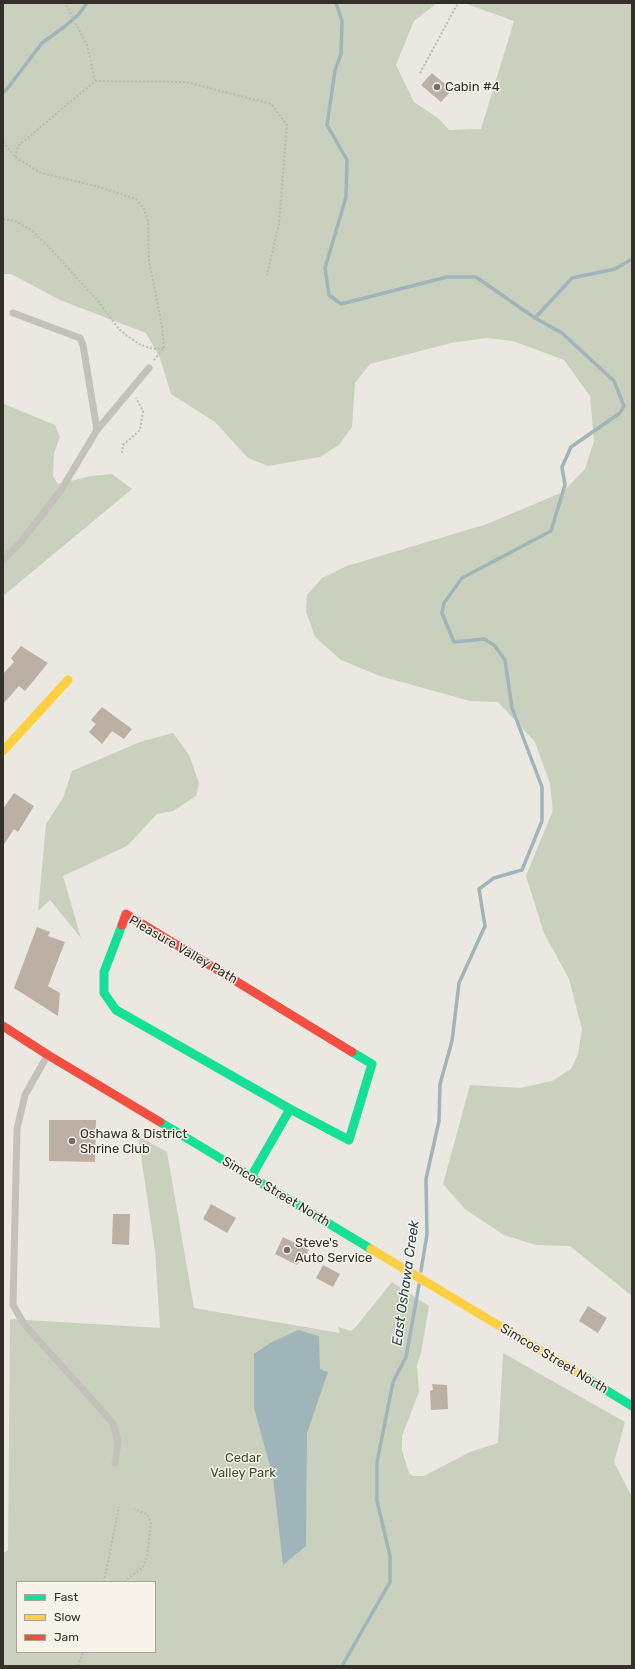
<!DOCTYPE html>
<style>
body{margin:0}
#map{position:relative;width:635px;height:1669px;overflow:hidden;background:#ebe8e1;font-family:Rubik,sans-serif}
canvas{display:block}
.frame{position:absolute;inset:0;border:4px solid #342f29;pointer-events:none}
.legend{position:absolute;left:16px;top:1581px;width:140px;height:72px;box-sizing:border-box;background:#f7f3e9;border:1px solid #a9a59c;margin:0;padding:5px 7px;list-style:none;font-size:12px;color:#342f29}
.legend li{display:flex;align-items:center;gap:8px;height:20px}
.legend b{width:20px;border:1px solid #a9a59c}
</style>
<div id="map">
<canvas width="635" height="1669"></canvas>
<div class="frame"></div>
<ul class="legend">
<li><b style="height:5px;background:#16e098"></b>Fast</li>
<li><b style="height:5px;background:#ffcf43"></b>Slow</li>
<li><b style="height:5px;background:#f24e42"></b>Jam</li>
</ul>
</div>
<script>
const context = document.querySelector('canvas').getContext('2d');
context.lineJoin = 'round';
function fill(path, color) { context.fillStyle = color; context.fill(path, 'evenodd'); }
const toPath = rows => new Path2D(rows.map(r => 'M' + r).join(''));
function strokePath(path, color, width, dash) { context.strokeStyle = color; context.lineWidth = width; context.lineCap = dash ? 'butt' : 'round'; context.setLineDash(dash || []); context.stroke(path); }
function drawText(font, color, halo, rows, align = 'center') {
  context.font = font + ' Rubik,sans-serif'; context.lineWidth = 3; context.setLineDash([]); context.textBaseline = 'middle'; context.strokeStyle = halo; context.fillStyle = color; for (const [text, x, y, turn = 0] of rows) {
    context.save(); context.translate(x, y); context.rotate((+turn || 0) * Math.PI / 180); context.textAlign = isNaN(turn) ? turn : align; if (halo) context.strokeText(text, 0, 0); context.fillText(text, 0, 0); context.restore();
  }
}
const green = toPath([
 [3,3,437,3,414,21,396,65,414,102,439,119,449,130,481,129,514,21,464,3,632,3,632,1296,570,1246,536,1245,504,1235,465,1209,443,1184,470,1085,520,1088,552,1081,571,1069,578,1054,582,1029,569,979,544,933,526,876,553,810,550,784,535,742,498,702,470,701,380,676,341,660,315,637,306,611,307,595,322,578,347,566,487,524,563,492,585,469,594,441,590,396,564,360,513,341,487,338,451,343,370,364,355,383,352,427,339,445,320,457,268,466,248,458,215,422,171,394,160,358,146,333,60,300,11,274,3,274],
 [4,404,55,425,60,437,54,453,53,476,58,484,91,476,112,474,132,489,3,596],
 [173,733,189,755,199,783,196,796,173,811,157,814,127,846,63,876,81,938,50,900,38,911,46,824,63,798,72,771,140,742],
 [138,1136,167,1152,194,1308,340,1333,338,1327,351,1331,354,1329,392,1282,429,1306,421,1353,417,1365,419,1392,402,1436,402,1450,409,1473,413,1476,424,1476,470,1452,498,1443,503,1353,625,1422,614,1462,632,1497,632,1666,3,1666,3,1553,8,1550,10,1319,160,1328,155,1250],
 [17,1582,155,1582,155,1652,17,1652]
]);
const water = toPath([
 [298,1330,319,1336,320,1369,328,1372,307,1433,306,1546,283,1565,273,1477,254,1408,254,1354,270,1343]
]);
const stream = toPath([
 [336,3,342,21,341,54,335,70,327,125,347,160,346,197,325,268,329,295,341,304,447,277,476,277,535,318,562,333,614,381,624,406,620,413,571,447,562,467,565,485,551,531,462,578,444,603,442,613,454,642,484,639,494,645,505,660,512,708,542,787,542,821,522,870,494,878,479,889,485,926,459,983,452,1041,440,1084,439,1121,426,1179,427,1234,421,1271],
 [3,92,7,89,42,43,64,27,78,15,87,3],
 [535,318,572,278,615,269,632,259],
 [342,1666,390,1582,390,1556,377,1501,377,1462,393,1382,406,1357,419,1285]
]);
const building = toPath([
 [432,73,452,90,441,102,421,85],
 [21,646,48,663,25,691,19,686,3,704,3,674,14,662,11,658],
 [102,707,132,729,124,739,112,731,102,744,89,732,96,724,91,720],
 [14,793,34,806,18,832,14,829,3,846,3,809],
 [37,927,50,932,48,936,65,942,48,986,60,993,58,1016,14,988],
 [49,1120,96,1120,95,1162,49,1161],
 [211,1204,236,1218,227,1233,203,1219],
 [113,1214,130,1214,129,1245,112,1244],
 [283,1237,309,1250,303,1261,301,1259,297,1265,275,1254],
 [323,1265,340,1274,333,1287,316,1278],
 [588,1306,607,1318,598,1333,579,1321],
 [432,1384,447,1385,448,1409,431,1410,430,1391,433,1390]
]);
const path = toPath([
 [420,73,458,3],
 [95,81,186,82,271,104,287,125,279,224,267,275],
 [3,142,15,157,41,173,96,186,136,199,144,209,148,221,149,260,162,326,164,348],
 [15,157,18,146,95,81,87,45,65,3],
 [3,219,15,221,31,230,48,246,98,301,118,328,127,336,141,345,153,349,164,348,153,361],
 [122,453,123,445,140,430,143,411,136,398],
 [104,1582,119,1507],
 [124,1582,143,1567,147,1557,151,1523,147,1514,134,1509],
 [78,1666,83,1652]
]);
const lane = toPath([
 [13,313,80,338,83,345,97,430,149,368],
 [3,560,21,542,61,490,97,430],
 [47,1056,25,1095,17,1129,13,1305,24,1324,113,1423,118,1442,115,1463]
]);
const fast = toPath([
 [122,925,104,972,104,993,116,1010,290,1109],
 [160,1122,371,1249],
 [251,1177,290,1109,349,1140,372,1064,352,1052],
 [583,1376,632,1406]
]);
const slow = toPath([
 [3,751,68,680],
 [371,1249,583,1376]
]);
const jam = toPath([
 [122,925,126,914,352,1052],
 [3,1026,48,1055,160,1122]
]);
const markers = [
 [437,87,4,"#747069"],
 [72,1141,4,"#747069"],
 [287,1250,4,"#747069"]
];
const poiNames = [
 ["Cabin #4",445,87],
 ["Oshawa & District",80,1134],
 ["Shrine Club",80,1149],
 ["Steve's",295,1243],
 ["Auto Service",295,1258]
];
const streetNames = [
 ["Pleasure Valley Path",183,950,30],
 ["Simcoe Street North",276,1192,31],
 ["Simcoe Street North",554,1359,31]
];
const parkNames = [
 ["Cedar",243,1458],
 ["Valley Park",243,1473]
];
const waterNames = [
 ["East Oshawa Creek",406,1283,-82]
];
fill(green, '#c9d0bd');
fill(water, '#a0b5ba');
strokePath(stream, '#a0b5ba', 3.5);
fill(building, '#bcb0a5');
strokePath(path, '#bdb9b3', 2, [2, 2]);
strokePath(lane, '#c4c1bb', 7);
strokePath(fast, '#16e098', 9);
strokePath(slow, '#ffcf43', 9);
strokePath(jam, '#f24e42', 9);
for (const [x, y, r, color] of markers) { const dot = new Path2D(); dot.arc(x, y, r, 0, 2 * Math.PI); context.fillStyle = color; context.fill(dot); strokePath(dot, '#f7f3e9', 1.5); }
drawText('13px', '#342f29', '#f7f3e9', poiNames, 'left');
drawText('13px', '#342f29', '#f7f3e9', streetNames);
drawText('13px', '#3e4f30', '#f7f3e9', parkNames);
drawText('italic 14px', '#244551', '#f7f3e9', waterNames);
</script>
